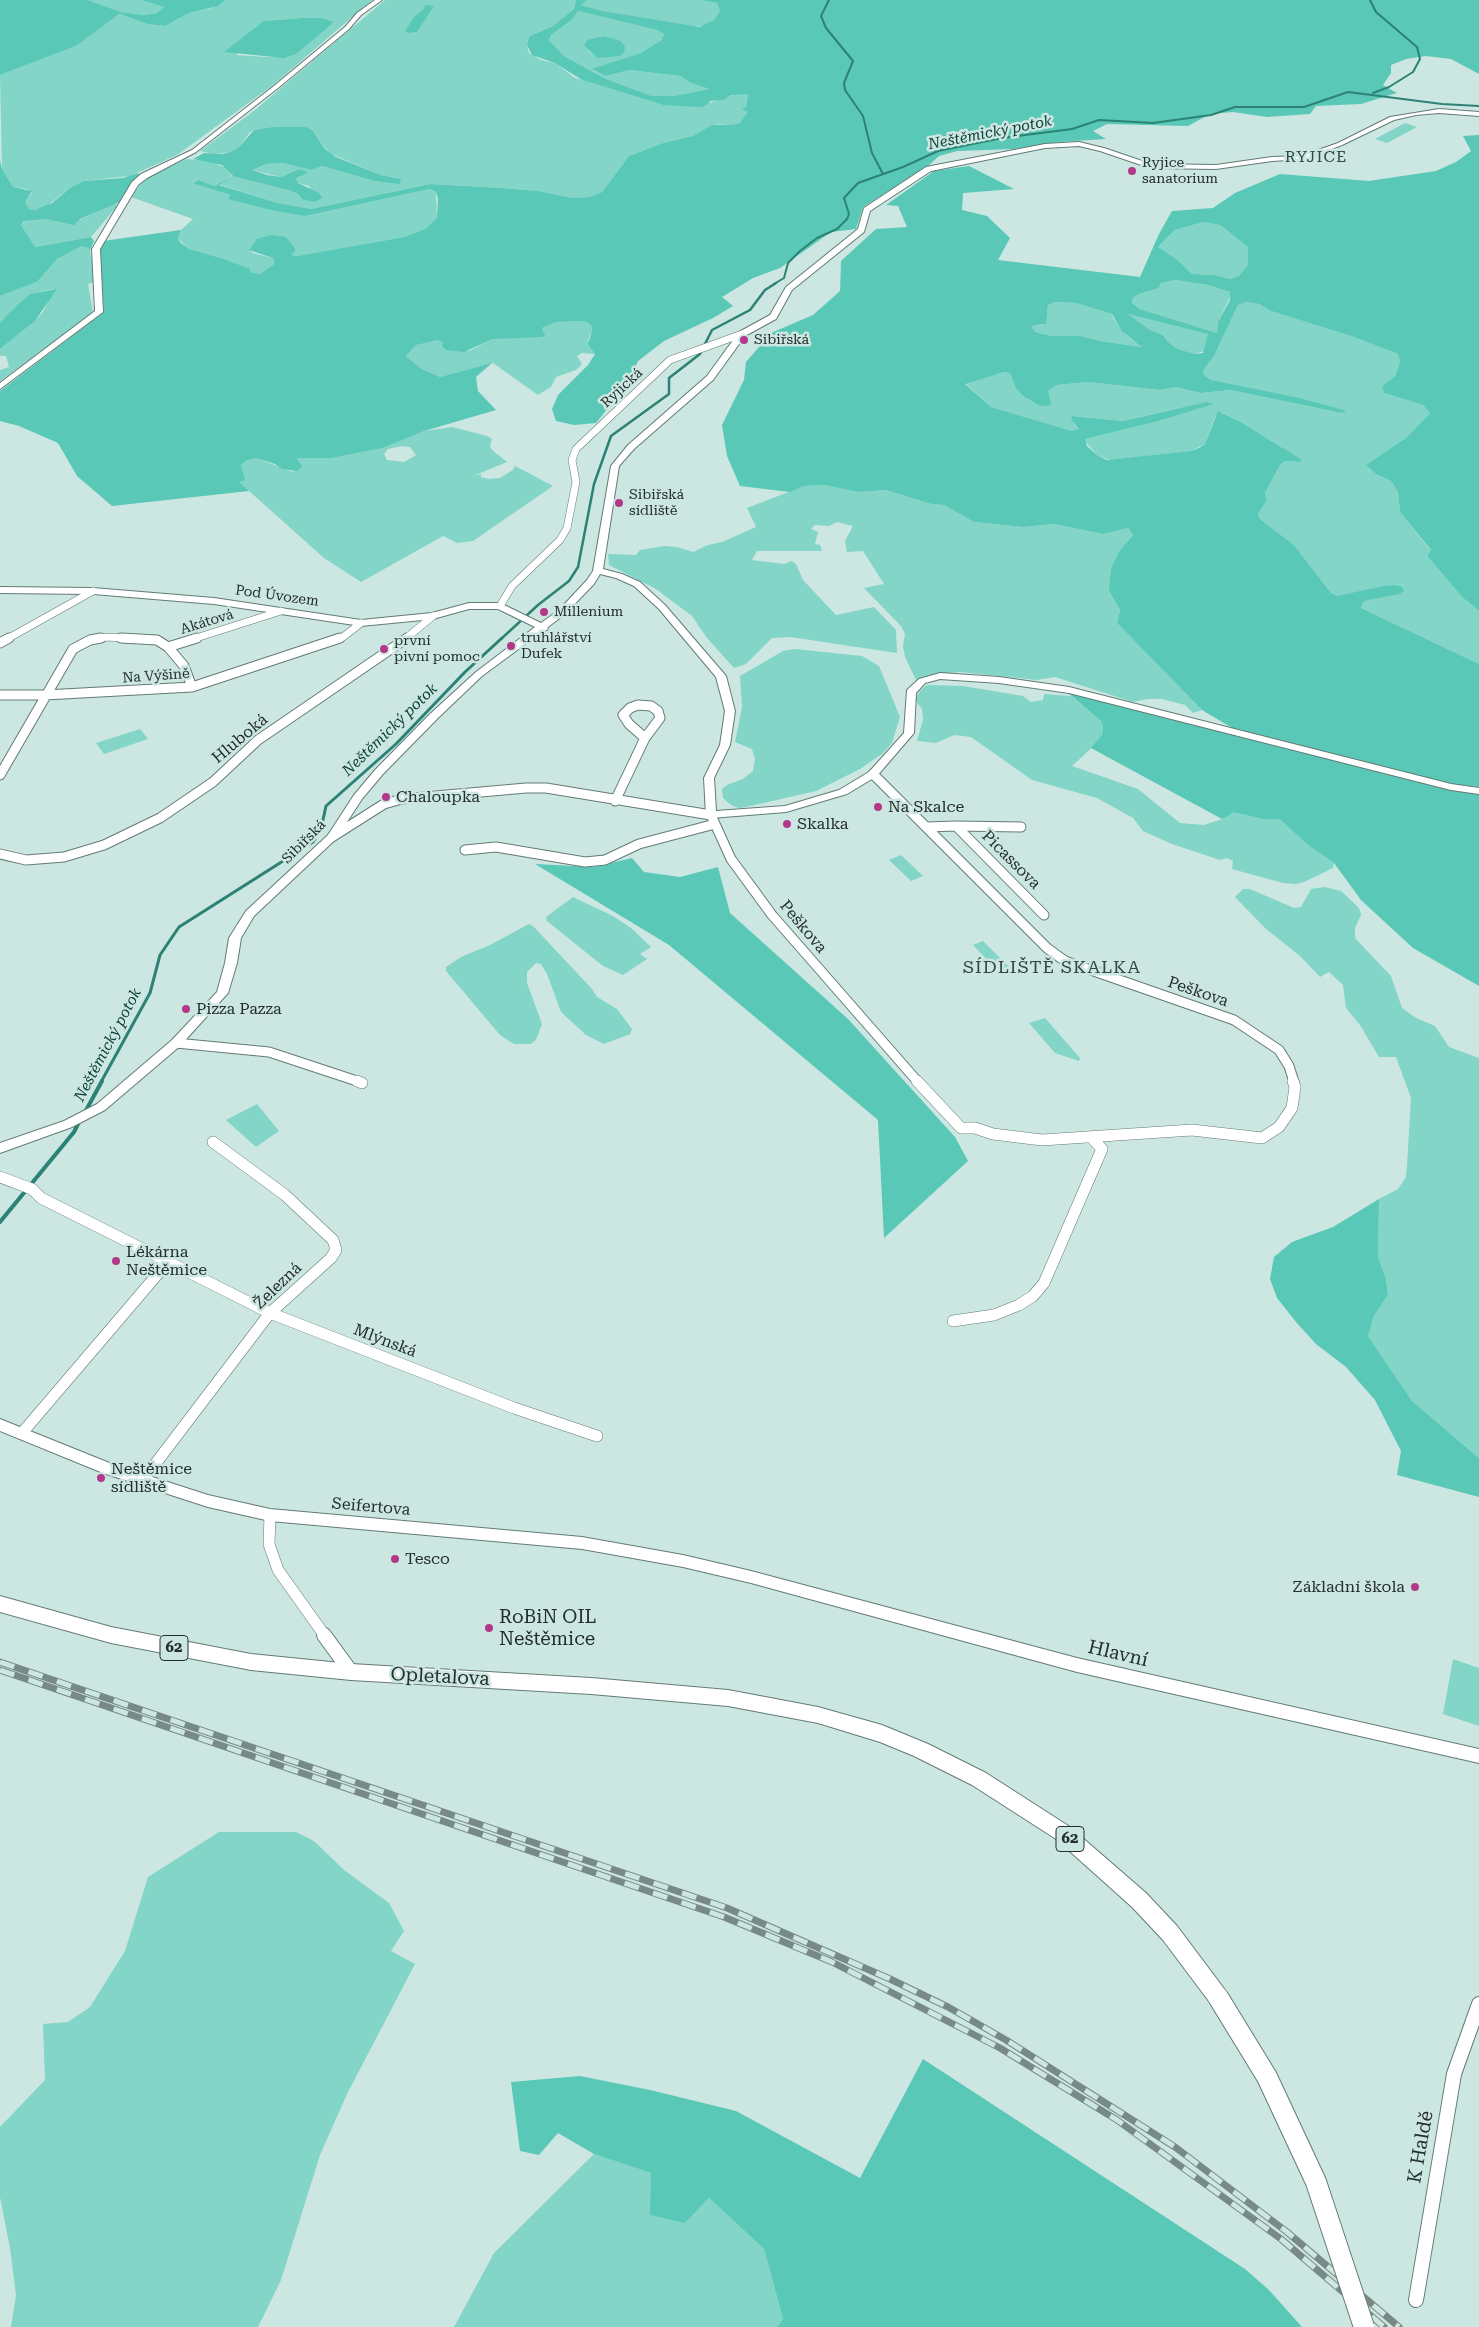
<!DOCTYPE html>
<meta charset="utf-8">
<style>
body{margin:0}
canvas{display:block;background:#cce6e1}
</style>
<canvas width="1479" height="2327"></canvas>
<script>
const context = document.querySelector('canvas').getContext('2d');
context.lineJoin = 'round';
function fill(path, color) { context.fillStyle = color; context.fill(path, 'evenodd'); }
const toPath = rows => new Path2D(rows.map(r => 'M' + r).join(''));
function strokePath(path, color, width, dash) { context.strokeStyle = color; context.lineWidth = width; context.lineCap = dash ? 'butt' : 'round'; context.setLineDash(dash || []); context.stroke(path); }
function drawText(font, color, halo, rows, align = 'center') {
  context.font = font + ' "Roboto Serif",serif'; context.lineWidth = 5; context.setLineDash([]); context.textBaseline = 'middle'; context.strokeStyle = halo; context.fillStyle = color; for (const [text, x, y, turn = 0] of rows) {
    context.save(); context.translate(x, y); context.rotate((+turn || 0) * Math.PI / 180); context.textAlign = isNaN(turn) ? turn : align; if (halo) context.strokeText(text, 0, 0); context.fillText(text, 0, 0); context.restore();
  }
}
const green = toPath([
 [88,0,141,0,164,7,157,13,144,15,121,12],
 [225,0,372,0,273,85,177,155,130,176,83,181,70,188,44,208,35,210,29,209,25,202,32,193,27,189,13,187,2,169,0,75,76,46,118,14,147,24,165,26,189,13,212,8],
 [302,18,334,22,292,55,268,57,236,55,264,21],
 [385,0,576,0,574,9,553,26,535,34,527,45,529,53,541,60,555,63,575,78,663,105,709,103,738,93,748,94,746,108,743,108,749,112,739,124,717,124,693,136,663,143,629,156,602,192,590,197,573,198,538,191,503,188,430,184,311,209,278,203,218,184,215,186,198,180,193,182,232,195,229,199,305,216,430,189,436,192,437,218,425,229,404,237,297,256,290,255,295,248,286,237,255,245,250,250,253,253,273,258,274,264,260,274,250,272,221,258,189,249,178,238,181,230,193,219,131,197,145,179,186,159,208,161,227,168,233,174,220,183,232,176,288,190,298,194,303,200,314,202,309,186,298,183,296,179,302,176,297,169,281,177,252,170,266,164,283,163,311,170,322,166,374,181,400,183,401,179,381,175,329,153,313,131,257,129,250,132,238,148,230,152,215,154,200,151,255,110],
 [433,6,417,32,406,31,414,17],
 [587,0,699,0,717,3,720,11,714,20,708,24,695,27,603,11,581,5],
 [578,11,657,30,664,34,663,40,641,53,593,70,605,76,630,70,680,76,691,83,709,89,674,96,652,96,606,79,564,56,549,40,551,35,573,19],
 [603,36,621,42,597,58,588,50,596,38],
 [1405,123,1417,127,1387,143,1375,139],
 [114,204,118,205,91,237,35,247,21,225,25,221,46,219,75,222],
 [1203,222,1220,225,1248,247,1248,265,1239,276,1230,279,1215,275,1192,274,1158,247,1175,230],
 [81,245,89,248,95,275,94,282,88,284,93,313,0,381,0,370,9,367,6,356,0,356,0,349,35,321,43,312,54,289,30,294,0,323,0,296,37,282,57,259],
 [1175,280,1208,285,1230,292,1231,295,1218,322,1217,333,1140,309,1132,303,1133,298,1139,294,1159,288,1161,283],
 [1054,302,1076,303,1112,314,1113,318,1127,336,1141,347,1100,341,1081,336,1051,336,1035,332,1031,326,1044,325,1049,303],
 [1246,302,1259,304,1271,311,1354,337,1398,354,1400,362,1395,376,1383,387,1384,393,1423,405,1431,412,1407,437,1366,465,1376,474,1391,481,1398,492,1400,512,1431,551,1427,556,1462,597,1479,611,1479,664,1361,608,1363,602,1381,597,1395,585,1337,596,1331,593,1294,545,1260,519,1258,514,1264,503,1265,493,1280,465,1285,461,1300,462,1280,446,1241,422,1221,412,1215,417,1205,444,1191,451,1110,460,1097,455,1085,441,1085,439,1159,421,1214,404,1175,409,1123,421,1073,416,1071,420,1079,430,1072,431,991,407,965,383,1004,372,1010,373,1023,396,1038,405,1050,400,1047,390,1057,385,1088,382,1160,390,1176,387,1201,393,1230,390,1342,413,1347,411,1211,380,1205,376,1203,373,1204,369,1214,356,1238,305],
 [1128,314,1209,334,1204,351,1195,354,1178,349,1168,342,1163,335,1150,330],
 [585,321,591,325,592,331,588,340,595,354,582,353,577,356,582,364,576,370,556,377,551,387,538,395,493,363,440,377,420,368,406,356,416,345,427,341,437,340,469,351,493,339,544,333,542,328,556,322],
 [452,427,487,436,492,439,490,446,492,450,507,462,473,476,481,474,481,477,488,479,500,478,513,470,515,466,553,486,473,541,457,543,443,536,361,582,324,558,239,482,243,472,241,465,246,461,256,458,293,472,296,458,332,458,383,448,424,431],
 [402,446,410,447,416,455,404,462,387,460,384,454,388,449],
 [824,485,858,492,886,490,931,504,944,505,974,522,1024,527,1054,524,1103,534,1128,528,1133,535,1120,550,1109,591,1120,610,1117,623,1202,710,1193,713,1185,705,1162,699,1147,699,1133,702,1055,677,1037,680,960,672,936,674,916,680,905,657,903,646,905,634,901,626,864,588,884,584,863,551,847,552,845,541,853,526,837,522,829,526,815,525,811,529,818,532,815,544,820,545,822,551,757,551,752,560,784,564,792,561,796,564,803,580,836,615,874,607,896,630,897,653,790,637,772,638,746,664,734,668,707,638,692,616,656,589,609,565,608,554,636,555,640,550,665,546,677,547,693,552,708,545,722,542,756,527,747,508,804,486],
 [795,649,862,656,879,666,900,717,892,743,882,754,860,769,816,791,746,807,739,808,731,805,723,798,722,789,727,785,743,779,753,771,755,759,752,749,735,742,742,707,740,676,783,651],
 [927,685,963,686,1023,696,1031,702,1043,700,1044,694,1071,696,1101,721,1103,726,1102,735,1098,742,1072,766,1138,789,1180,823,1204,825,1222,819,1234,811,1263,819,1280,818,1308,845,1334,863,1333,868,1304,882,1296,884,1283,883,1232,869,1233,861,1227,858,1220,860,1172,844,1143,831,1133,818,1097,798,1032,780,971,737,954,735,936,743,917,741,923,720,922,709,915,700,920,691],
 [140,729,148,739,104,754,96,743],
 [901,855,923,876,911,881,889,860],
 [1324,887,1341,891,1359,908,1361,915,1355,928,1355,938,1391,976,1402,1008,1416,1018,1435,1026,1449,1047,1479,1058,1479,1458,1412,1401,1368,1336,1374,1316,1388,1293,1386,1279,1378,1257,1379,1199,1398,1189,1406,1177,1407,1166,1411,1098,1396,1057,1379,1057,1360,1025,1346,1008,1343,985,1329,972,1320,977,1300,956,1265,928,1235,897,1243,889,1250,889,1294,908,1301,907,1311,889],
 [573,897,613,916,631,928,651,947,640,954,647,959,623,975,603,966,547,921,546,917],
 [529,924,533,926,592,989,597,997,617,1009,632,1029,630,1034,604,1044,586,1035,561,1012,547,974,541,964,536,963,527,972,527,983,542,1024,536,1040,531,1044,514,1044,500,1035,446,971,446,967,461,957,490,945],
 [983,941,1009,967,999,972,973,945],
 [1045,1018,1080,1058,1079,1061,1055,1053,1029,1023],
 [257,1104,279,1131,256,1147,226,1120],
 [1453,1659,1479,1668,1479,1726,1443,1714],
 [219,1832,296,1832,314,1841,344,1870,389,1903,404,1931,391,1951,415,1964,347,2094,320,2155,281,2280,258,2327,11,2327,16,2295,10,2248,0,2197,0,2127,45,2080,43,2024,68,2022,90,2007,125,1951,148,1877],
 [594,2154,651,2173,685,2223,709,2198,764,2249,783,2319,777,2327,454,2327,494,2253]
]);
const forest = toPath([
 [0,0,88,0,121,12,144,15,157,13,164,7,141,0,225,0,218,6,189,13,165,26,147,24,119,14,76,46,0,75],
 [576,0,587,0,581,5,603,11,699,27,714,20,720,11,717,3,699,0,1479,0,1479,74,1451,59,1426,56,1406,59,1391,65,1391,73,1383,85,1397,93,1361,104,1316,106,1310,114,1267,117,1233,112,1210,114,1188,126,1107,124,1093,131,1106,139,1059,142,1014,149,957,151,939,156,927,167,863,207,856,229,831,232,780,268,753,278,722,297,733,306,713,318,664,341,638,361,628,383,596,423,574,425,556,421,552,409,558,395,588,365,595,354,588,344,592,331,591,325,585,321,556,322,542,328,545,336,541,337,493,339,464,352,446,350,442,346,443,342,437,340,416,345,406,356,420,368,440,377,492,363,476,377,478,391,496,410,424,431,383,448,332,458,296,458,302,466,298,471,282,469,275,464,256,458,246,461,241,465,245,480,239,482,249,491,112,506,77,476,58,443,19,426,0,421,0,391,104,312,100,249,103,241,181,230,178,238,180,242,189,249,221,258,250,269,250,272,260,274,274,264,273,258,249,250,257,239,271,235,286,237,295,248,295,251,291,255,297,256,404,237,425,229,437,218,438,198,436,192,430,189,305,216,271,210,228,199,231,195,193,183,198,180,215,186,233,175,222,165,193,159,204,153,222,154,230,152,238,148,254,130,274,127,306,127,313,131,326,150,336,157,381,175,401,179,400,184,374,181,322,166,311,170,283,163,266,164,252,170,267,175,281,177,298,169,308,172,296,179,298,183,319,193,322,198,314,202,303,200,298,194,288,190,232,176,219,185,278,203,311,209,430,184,503,188,538,191,573,198,590,197,602,192,629,156,663,143,693,136,712,125,739,124,748,112,742,109,746,107,748,94,731,95,723,100,710,101,708,104,701,107,663,105,582,80,555,63,532,55,527,45,530,36,553,26,574,9],
 [578,11,657,30,664,34,662,40,641,53,592,69,605,76,630,70,680,76,691,83,709,89,674,96,652,96,606,79,564,56,549,40,551,35,573,19],
 [425,5,434,6,417,32,408,33,405,31,414,17,424,9],
 [302,18,321,18,334,22,296,54,284,58,224,52,264,21],
 [603,36,621,41,625,47,624,52,620,56,597,58,584,45,588,40],
 [1479,135,1479,611,1462,597,1427,556,1431,550,1400,512,1398,492,1391,481,1376,474,1366,465,1407,437,1430,413,1423,405,1384,393,1382,387,1395,376,1400,362,1398,354,1354,337,1271,311,1259,304,1246,302,1238,305,1214,356,1204,369,1203,373,1205,376,1211,380,1299,398,1347,411,1342,413,1230,390,1201,393,1176,387,1160,390,1088,382,1057,385,1048,390,1051,404,1048,406,1038,405,1023,396,1016,388,1010,373,1004,372,965,384,991,407,1072,431,1079,429,1071,420,1072,416,1123,421,1207,402,1214,404,1159,421,1085,439,1087,446,1097,455,1107,460,1191,451,1199,448,1205,444,1218,411,1241,422,1302,460,1300,462,1285,461,1280,465,1265,493,1266,501,1258,514,1260,519,1294,545,1331,593,1337,596,1384,586,1395,585,1402,587,1404,591,1399,594,1369,600,1363,602,1361,608,1479,664,1479,787,1451,784,1234,729,1202,710,1117,623,1120,610,1109,591,1111,569,1120,550,1133,535,1128,528,1103,534,1054,524,1023,527,974,522,944,505,931,504,886,490,858,492,824,485,804,486,790,492,740,486,727,456,722,425,744,380,746,362,771,333,813,315,840,291,841,261,876,229,907,227,898,206,886,205,934,171,969,166,1014,189,963,193,962,210,987,216,1010,238,998,260,1140,277,1159,234,1172,211,1213,208,1235,193,1280,174,1369,181,1436,171,1456,162,1471,151,1463,136],
 [1203,222,1220,225,1248,247,1248,265,1239,276,1230,279,1215,275,1192,274,1176,259,1158,247,1175,230],
 [1175,280,1208,285,1230,292,1230,300,1218,322,1217,333,1140,309,1132,303,1133,298,1139,294,1159,288,1161,283],
 [1054,302,1076,303,1112,314,1122,331,1141,347,1100,341,1081,336,1051,336,1035,332,1031,326,1046,324,1048,305],
 [1128,314,1208,334,1203,353,1195,354,1178,349,1168,342,1163,335,1150,330],
 [0,160,2,169,13,187,32,191,25,202,29,209,35,210,52,203,70,188,83,181,123,178,138,173,140,175,131,184,120,202,80,219,74,225,46,219,24,221,21,225,35,247,91,237,94,241,89,252,89,248,81,246,57,259,37,282,0,296],
 [57,289,35,321,0,349,0,323,9,313,30,294],
 [1068,693,1450,790,1479,794,1479,986,1413,948,1361,900,1334,863,1308,845,1280,819,1263,819,1234,812,1222,819,1091,748,1102,735,1103,726,1101,721],
 [632,858,644,872,680,877,718,867,730,913,848,1019,955,1137,968,1161,884,1238,878,1120,669,945,535,864,594,867],
 [1379,1199,1378,1257,1386,1279,1388,1294,1374,1316,1368,1336,1412,1401,1479,1458,1479,1497,1397,1475,1401,1451,1375,1400,1346,1367,1316,1344,1296,1322,1277,1298,1270,1279,1274,1257,1292,1242,1333,1227],
 [923,2059,1245,2269,1269,2290,1302,2327,777,2327,783,2319,764,2249,709,2198,685,2223,650,2215,651,2173,594,2154,558,2133,539,2155,520,2151,511,2082,580,2076,650,2090,736,2111,860,2178]
]);
const streamFar3 = toPath([
 [829,0,821,16,826,28,853,61,844,83,845,90,863,116,872,153,883,174],
 [1370,0,1376,12,1417,47,1420,59,1413,72,1389,87,1373,93],
 [774,284,784,278,788,263,800,251,817,238,837,229,847,219,849,214,844,198,858,183,903,167,938,151,1002,138,1072,129,1099,120,1153,123,1211,115,1235,107,1304,107,1348,92,1442,104,1479,106]
]);
const streamFar2 = toPath([
 [501,639,538,605,569,581,578,567,594,484,611,436,669,394,669,378,700,354,712,330,750,310,765,290,776,283]
]);
const streamFar1 = toPath([
 [101,1082,150,993,160,955,179,927,313,842,321,829,326,806,396,744,465,672,502,638]
]);
const stream = toPath([
 [84,1114,102,1081],
 [0,1222,74,1132,80,1120]
]);
const minorFar3 = toPath([
 [500,606,512,586,560,540,567,528,576,482,572,460,576,449,670,360,742,334],
 [7,639,93,591],
 [95,639,106,637,142,639],
 [193,639,281,611],
 [337,639,343,637,361,623],
 [405,639,433,616]
]);
const minorFar2 = toPath([
 [121,638,157,640,168,647,184,666,192,687],
 [0,643,9,638],
 [168,647,197,638],
 [0,695,45,695,192,687,340,638],
 [638,705,651,706,658,711,660,718,645,738,629,724,623,715,630,708,638,705],
 [873,774,1047,948,1065,961,1234,1020,1279,1050,1289,1066,1294,1082],
 [0,775,73,649,90,640,101,638],
 [615,801,645,738],
 [956,826,1021,827],
 [927,827,956,826,1044,915],
 [332,837,384,804,402,799,526,788,546,788,711,815,731,859,772,915,918,1082],
 [465,850,496,847,585,862,605,860,639,844,715,824],
 [0,854,26,860,64,857,104,845,160,818,213,782,258,740,407,638],
 [176,1043,269,1052,360,1082]
]);
const minorFar1 = toPath([
 [357,1081,362,1083],
 [917,1081,961,1128,975,1128,993,1134,1042,1140,1192,1130,1262,1138,1279,1127,1292,1108,1295,1087,1293,1081],
 [0,1177,32,1189,41,1198,270,1313,514,1408,597,1436],
 [953,1321,994,1315,1019,1305,1033,1296,1044,1283,1102,1149,1091,1137],
 [22,1433,168,1262],
 [143,1480,270,1313,331,1258,336,1250,333,1240,285,1195,213,1142],
 [270,1515,269,1544,278,1570,325,1636]
]);
const minor = toPath([
 [324,1635,351,1672],
 [1416,2300,1454,2074,1479,2004]
]);
const tertiary = toPath([
 [375,0,382,0,361,15,349,29,278,88,196,152,147,178,138,185,100,249,103,312,0,389,0,383,95,311,92,249,132,182,141,174,192,150,274,86,345,27,357,13,375,0],
 [1439,109,1479,112,1479,116,1439,113,1416,115,1394,120,1342,145,1304,159,1272,161,1216,169,1150,168,1100,151,1079,146,1045,148,931,171,870,211,864,232,792,290,776,319,745,336,713,380,634,449,619,466,603,569,622,574,640,582,665,605,726,676,735,711,730,745,714,778,716,811,785,806,839,790,869,772,904,733,907,690,919,679,940,673,999,677,1069,687,1451,784,1479,788,1479,794,1451,790,1069,693,999,683,940,679,925,683,916,693,914,733,877,776,847,794,786,812,711,818,706,815,704,778,720,745,725,711,716,677,659,609,634,586,616,578,600,574,594,584,565,614,548,627,547,630,543,631,482,676,438,718,383,774,362,799,336,839,254,916,241,938,237,963,228,993,180,1046,105,1110,72,1127,0,1153,0,1143,64,1121,97,1104,172,1040,217,992,225,963,229,938,246,911,328,835,354,795,375,770,430,714,476,672,535,627,498,609,469,609,433,619,361,626,214,604,93,594,0,593,0,587,93,588,214,598,361,620,432,613,469,603,500,603,541,623,559,610,587,580,593,571,611,466,628,445,707,376,739,332,770,315,786,287,858,229,864,208,926,167,1045,144,1079,142,1104,148,1151,164,1216,165,1272,157,1301,156,1338,143,1390,117,1439,109],
 [0,1419,112,1464,208,1495,270,1509,582,1537,683,1555,751,1571,1077,1658,1479,1749,1479,1763,1077,1672,751,1583,683,1567,582,1549,270,1521,208,1507,103,1473,0,1431,0,1419]
]);
const primary = toPath([
 [0,1596,111,1627,251,1654,351,1664,591,1678,728,1690,818,1707,882,1725,928,1744,986,1773,1070,1827,1146,1893,1177,1926,1225,1990,1228,1997,1225,2004,1218,2007,1211,2004,1163,1940,1132,1907,1056,1839,972,1785,914,1756,880,1742,818,1723,728,1706,591,1694,351,1680,251,1670,111,1643,0,1612,0,1596]
]);
const rail = toPath([
 [0,1662,727,1908,890,1979,948,2007,1006,2040,1175,2147,1287,2232,1399,2327],
 [0,1670,724,1917,832,1962,1000,2048,1117,2120,1281,2239,1384,2327]
]);
const primaryBridge = toPath([
 [1218,1997,1267,2077,1316,2182,1364,2327]
]);
const markers = [
 [1132,171,5,"#b3388a"],
 [744,340,5,"#b3388a"],
 [619,503,5,"#b3388a"],
 [544,612,5,"#b3388a"],
 [511,646,5,"#b3388a"],
 [384,649,5,"#b3388a"],
 [386,797,5,"#b3388a"],
 [878,807,5,"#b3388a"],
 [787,824,5,"#b3388a"],
 [186,1009,5,"#b3388a"],
 [116,1261,5,"#b3388a"],
 [101,1478,5,"#b3388a"],
 [395,1559,5,"#b3388a"],
 [1415,1587,5,"#b3388a"],
 [489,1628,5,"#b3388a"]
];
const farPoinames = [
 ["Ryjice",1142,163],
 ["sanatorium",1142,179],
 ["Sibiřská",754,340],
 ["Sibiřská",629,495],
 ["sídliště",629,511],
 ["Millenium",554,612],
 ["truhlářství",521,638],
 ["Dufek",521,654],
 ["první",394,641],
 ["pivní pomoc",394,657]
];
const farStreetnames = [
 ["Ryjická",622,388,-43],
 ["Pod Úvozem",277,596,8],
 ["Akátová",207,622,-17],
 ["Na Výšině",156,676,-4],
 ["Sibiřská",304,842,-45]
];
const farWaternames = [
 ["Neštěmický potok",990,133,-11],
 ["Neštěmický potok",390,730,-44],
 ["Neštěmický potok",108,1045,-62]
];
const shields = [
 [174,1648,28],
 [1070,1839,28]
];
const shieldNames = [
 ["62",174,1648],
 ["62",1070,1839]
];
const farQuarternames = [
 ["RYJICE",1316,157]
];
const streetNames = [
 ["Hluboká",240,739,-40],
 ["Picassova",1011,860,45],
 ["Peškova",803,927,50],
 ["Peškova",1198,992,19],
 ["Železná",278,1286,-44],
 ["Mlýnská",385,1341,21],
 ["Seifertova",371,1507,5]
];
const poiNames = [
 ["Chaloupka",396,797],
 ["Na Skalce",888,807],
 ["Skalka",797,824],
 ["Pizza Pazza",196,1009],
 ["Lékárna",126,1252],
 ["Neštěmice",126,1270],
 ["Neštěmice",111,1469],
 ["sídliště",111,1487],
 ["Tesco",405,1559],
 ["Základní škola",1405,1587,"right"]
];
const neighbourhoodNames = [
 ["SÍDLIŠTĚ SKALKA",1052,968]
];
const nearPoinames = [
 ["RoBiN OIL",499,1617],
 ["Neštěmice",499,1639]
];
const nearStreetnames = [
 ["Hlavní",1118,1654,13],
 ["Opletalova",440,1677,3],
 ["K Haldě",1421,2147,-80]
];
fill(green, '#82d5c7');
fill(forest, '#59c8b7');
strokePath(streamFar3, '#2b8275', 2);
strokePath(streamFar2, '#2b8275', 2.5);
strokePath(streamFar1, '#2b8275', 3);
strokePath(stream, '#2b8275', 4);
strokePath(minorFar3, '#637b76', 8);
strokePath(minorFar2, '#637b76', 11);
strokePath(minorFar1, '#637b76', 12);
strokePath(minor, '#637b76', 16);
strokePath(tertiary, '#637b76', 2);
strokePath(primary, '#637b76', 2);
strokePath(minorFar3, '#fff', 7);
strokePath(minorFar2, '#fff', 9);
strokePath(minorFar1, '#fff', 11);
strokePath(minor, '#fff', 14);
fill(tertiary, '#fff');
fill(primary, '#fff');
strokePath(rail, '#788a86', 7);
strokePath(rail, '#cce6e1', 5, [15]);
strokePath(primaryBridge, '#637b76', 22, []);
strokePath(primaryBridge, '#fff', 20);
for (const [x, y, r, color] of markers) { const dot = new Path2D(); dot.arc(x, y, r, 0, 2 * Math.PI); context.fillStyle = color; context.fill(dot); strokePath(dot, '#cce6e1', 2); }
drawText('14px', '#242f2c', '#cce6e1', farPoinames, 'left');
drawText('14px', '#242f2c', '#cce6e1', farStreetnames);
drawText('italic 15px', '#0d4139', '#cce6e1', farWaternames);
for (const [x, y, w] of shields) { const box = new Path2D(); box.roundRect(x - w / 2, y - 12.5, w, 25, 4); context.fillStyle = '#cce6e1'; context.fill(box); strokePath(box, '#242f2c', 1); }
drawText('bold 15px', '#242f2c', null, shieldNames);
context.letterSpacing = '1px';
drawText('16px', '#314843', '#cce6e1', farQuarternames);
context.letterSpacing = '0px';
drawText('16px', '#242f2c', '#cce6e1', streetNames);
drawText('16px', '#242f2c', '#cce6e1', poiNames, 'left');
context.letterSpacing = '1px';
drawText('18px', '#314843', '#cce6e1', neighbourhoodNames);
context.letterSpacing = '0px';
drawText('19px', '#242f2c', '#cce6e1', nearPoinames, 'left');
drawText('19px', '#242f2c', '#cce6e1', nearStreetnames);
</script>
